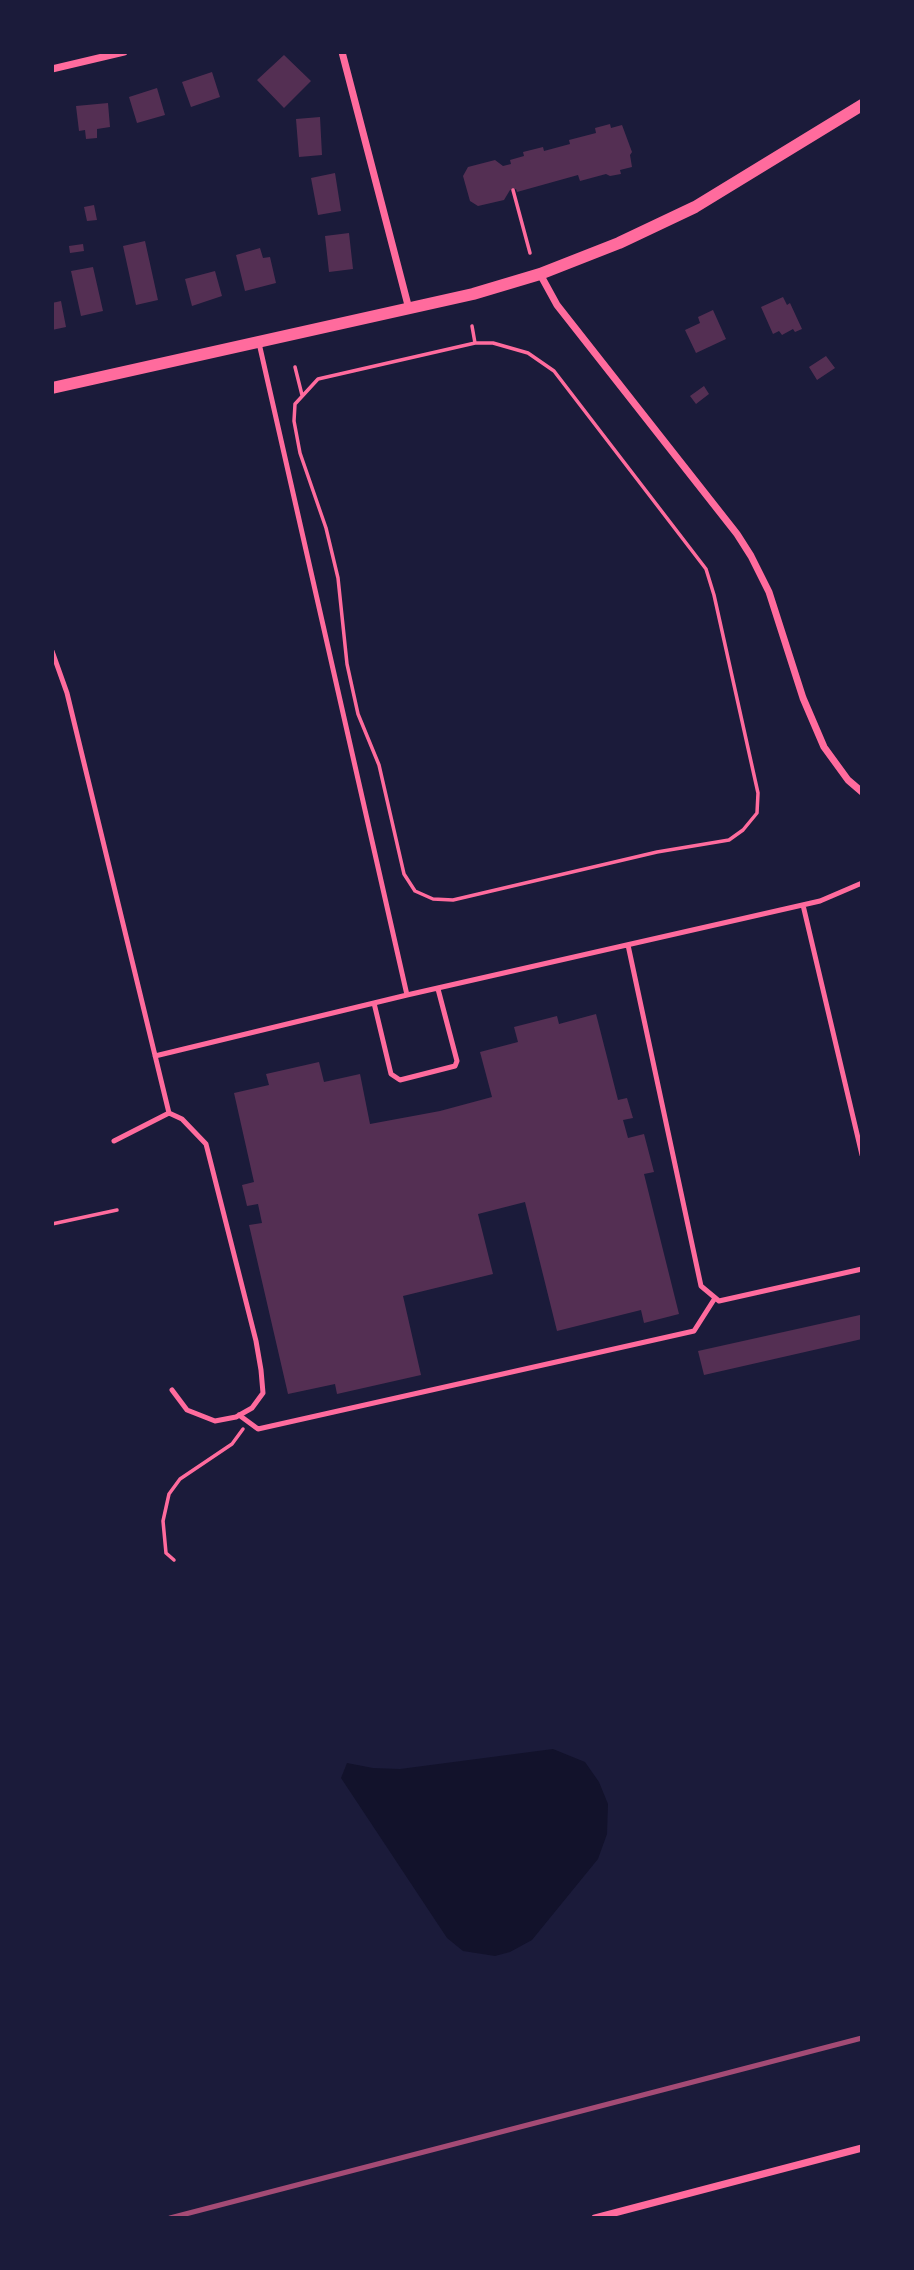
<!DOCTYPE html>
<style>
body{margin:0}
#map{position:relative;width:914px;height:2270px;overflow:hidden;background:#1b1b3a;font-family:"IBM Plex Serif",serif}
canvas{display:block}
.frame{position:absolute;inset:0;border:54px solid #1b1b3a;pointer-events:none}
</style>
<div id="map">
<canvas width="914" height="2270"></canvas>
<div class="frame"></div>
</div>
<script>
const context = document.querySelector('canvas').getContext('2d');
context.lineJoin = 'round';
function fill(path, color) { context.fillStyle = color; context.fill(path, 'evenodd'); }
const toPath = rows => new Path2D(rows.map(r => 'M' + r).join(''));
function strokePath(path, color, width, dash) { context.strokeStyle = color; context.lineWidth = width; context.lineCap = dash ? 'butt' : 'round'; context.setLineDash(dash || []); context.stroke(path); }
const water = toPath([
 [553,1749,585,1762,599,1782,608,1804,607,1834,598,1859,532,1940,510,1952,495,1956,463,1951,447,1938,341,1778,347,1763,373,1768,400,1769]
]);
const building = toPath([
 [284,55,311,81,284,108,257,80],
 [212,72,220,97,191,107,182,82],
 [157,88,165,115,137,123,129,97],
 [108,103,110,127,97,129,97,138,86,139,85,130,79,131,76,106],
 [320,117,322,155,299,157,296,119],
 [610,124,611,128,622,125,632,152,630,155,632,167,620,170,621,174,610,176,606,174,580,181,578,175,517,192,516,189,510,190,504,200,478,206,470,201,463,176,468,167,495,160,503,166,511,164,510,160,524,156,523,152,543,147,544,151,570,144,569,140,596,133,595,128],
 [335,173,341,211,318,215,311,178],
 [94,205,97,220,87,221,84,207],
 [349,233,353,269,329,272,325,236],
 [145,241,158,300,136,305,123,246],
 [83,244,84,251,70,253,69,246],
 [260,248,263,258,270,257,276,283,245,291,236,255],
 [93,267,103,311,81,316,71,271],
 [215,271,222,296,192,306,185,279],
 [783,297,787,305,790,303,802,329,795,332,793,329,782,335,779,331,773,334,761,307],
 [61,301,66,327,52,330,52,303],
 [713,310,726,339,696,353,685,330,700,323,698,317],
 [826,356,835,368,817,380,809,367],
 [704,386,709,394,696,404,690,396],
 [596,1014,618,1100,627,1098,633,1118,623,1120,628,1138,644,1134,654,1172,644,1174,679,1314,644,1323,641,1310,557,1331,525,1202,478,1214,493,1274,403,1296,421,1375,337,1394,335,1384,288,1394,249,1225,262,1223,258,1204,247,1206,242,1185,254,1182,234,1093,269,1085,266,1074,319,1062,324,1082,360,1074,370,1124,440,1111,492,1097,480,1052,518,1042,514,1027,557,1016,559,1024],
 [860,1315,862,1339,704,1375,698,1351]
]);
const path = toPath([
 [513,190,530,253],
 [472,326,475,343],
 [475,343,493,343,528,353,554,371,706,569,714,595,758,793,757,813,743,830,729,840,657,852,453,900,433,899,415,891,404,874,379,765,358,714,347,664,338,578,326,528,300,453,294,421,295,404,318,379,475,343],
 [295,367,302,395],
 [52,1224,117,1210],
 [174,1560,166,1553,163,1521,169,1494,180,1479,232,1444,243,1429]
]);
const service = toPath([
 [259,343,407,995],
 [52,651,67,693,169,1113,182,1119,206,1144,256,1341,261,1370,263,1393,252,1408,236,1417,215,1421,187,1410,172,1390],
 [803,905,862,1155],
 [628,945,701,1286,719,1301,862,1269],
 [374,1003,391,1074,400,1080,455,1066,457,1061,438,989],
 [155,1056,407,995,820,901,862,883],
 [114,1141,169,1113],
 [239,1415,258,1429,694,1331,715,1298]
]);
const minor = toPath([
 [342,52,409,309],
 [52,69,124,52],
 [540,274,557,305,737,534,751,556,769,592,803,698,824,747,848,780,862,792],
 [595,2218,862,2148]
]);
const tertiary = toPath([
 [52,388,473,294,540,274,619,243,695,207,862,105]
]);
const rail = toPath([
 [170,2218,862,2038]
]);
fill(water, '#12122b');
fill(building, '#542f53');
strokePath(path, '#ff6b9d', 3.5);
strokePath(service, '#ff6b9d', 5);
strokePath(minor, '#ff6b9d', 7);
strokePath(tertiary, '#ff6b9d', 12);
strokePath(rail, '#a44b75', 5);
</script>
